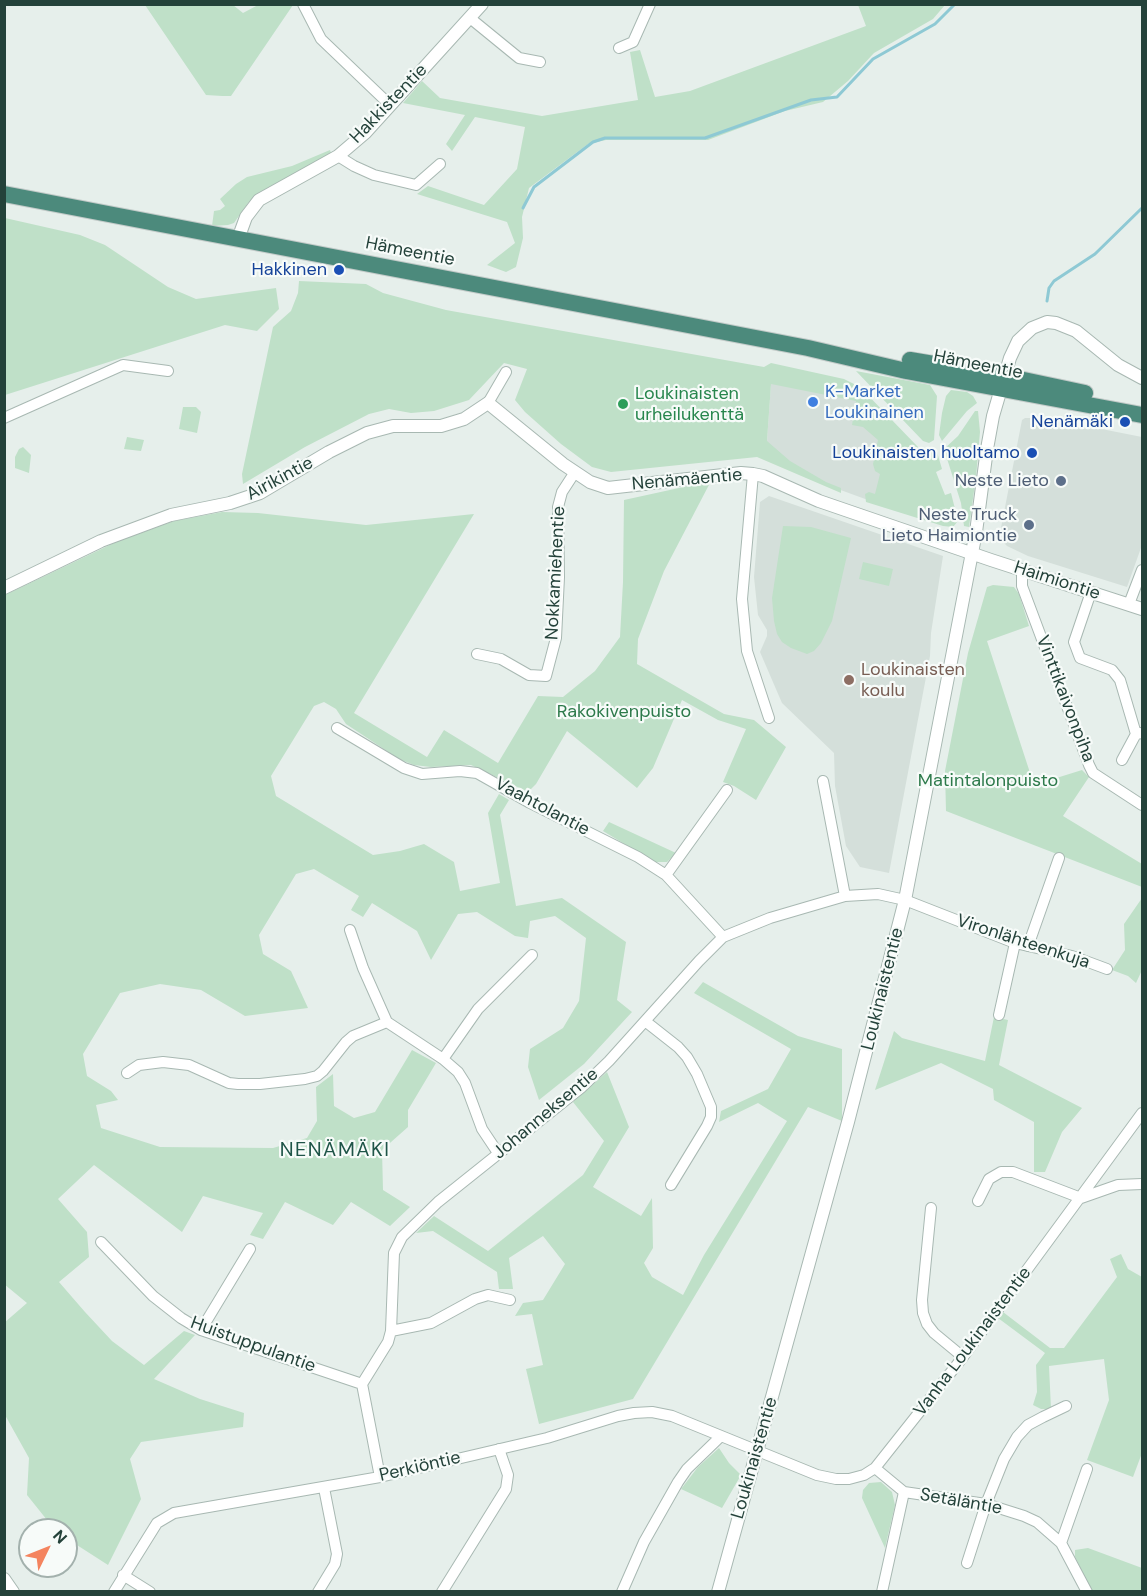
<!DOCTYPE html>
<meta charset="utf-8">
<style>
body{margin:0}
#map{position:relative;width:1147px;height:1596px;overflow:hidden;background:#e6efeb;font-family:"DM Sans",sans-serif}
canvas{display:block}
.frame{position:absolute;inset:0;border:6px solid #24423a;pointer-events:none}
.north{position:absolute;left:18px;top:1518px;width:60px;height:60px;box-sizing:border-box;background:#f7fbf9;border:2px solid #a3b1ad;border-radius:50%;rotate:47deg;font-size:16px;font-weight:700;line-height:24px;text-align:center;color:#24423a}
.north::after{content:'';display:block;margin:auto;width:21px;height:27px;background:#f4845f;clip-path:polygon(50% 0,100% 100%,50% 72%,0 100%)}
</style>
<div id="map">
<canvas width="1147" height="1596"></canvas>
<div class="frame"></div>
<div class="north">N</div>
</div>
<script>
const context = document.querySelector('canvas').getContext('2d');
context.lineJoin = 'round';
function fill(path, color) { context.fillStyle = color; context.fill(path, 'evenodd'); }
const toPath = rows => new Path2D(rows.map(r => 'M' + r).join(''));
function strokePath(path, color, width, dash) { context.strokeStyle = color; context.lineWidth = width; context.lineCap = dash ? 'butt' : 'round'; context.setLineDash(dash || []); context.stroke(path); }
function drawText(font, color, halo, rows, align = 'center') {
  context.font = font + ' "DM Sans",sans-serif'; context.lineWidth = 4.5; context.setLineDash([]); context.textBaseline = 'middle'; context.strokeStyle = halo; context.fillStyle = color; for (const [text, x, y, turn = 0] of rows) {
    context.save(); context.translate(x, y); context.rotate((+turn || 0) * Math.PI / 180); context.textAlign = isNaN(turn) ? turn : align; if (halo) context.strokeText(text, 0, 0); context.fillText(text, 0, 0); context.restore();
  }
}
const built = toPath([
 [772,368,846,383,870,410,898,511,805,477,766,456],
 [1025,418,1046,418,1142,437,1142,545,1127,587,1028,556,1007,546,999,538,1022,420],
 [769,496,943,556,931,633,930,656,889,873,860,867,846,846,835,786,834,753,782,703,760,652,767,636,767,630,758,615,754,577,760,502]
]);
const green = toPath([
 [145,5,233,5,243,13,258,5,293,5,231,96,222,96,206,95],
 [858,5,945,5,933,19,874,53,848,81,823,102,785,111,708,140,606,140,588,144,529,188,522,217,523,238,516,267,506,272,487,265,515,243,507,222,417,194,428,186,484,205,517,169,525,127,475,117,452,151,446,144,465,115,403,103,422,81,440,98,542,116,638,100,630,52,640,50,655,97,690,91,866,26],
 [330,150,331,153,262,193,248,203,234,223,228,225,212,226,214,211,220,210,225,206,220,199,236,184,247,177,292,166],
 [5,218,80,235,105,245,168,287,196,299,276,288,279,309,257,331,225,325,5,395],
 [299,281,366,284,383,293,446,310,764,367,771,363,844,379,860,387,918,447,926,451,937,452,942,469,936,472,945,495,951,493,958,521,953,527,943,526,866,502,865,494,869,492,875,494,880,474,875,471,873,464,878,440,863,427,852,425,856,401,771,384,767,441,790,461,826,482,841,488,841,493,757,457,611,472,592,467,561,444,525,412,515,400,527,369,504,363,469,400,434,411,411,413,389,409,369,414,305,447,243,484,242,474,273,327,291,311,298,293],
 [856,371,930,385,937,396,934,440,929,443,923,441],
 [951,390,967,392,973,396,977,403,967,411,942,441,939,435,942,413,946,396],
 [183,407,196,407,201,412,197,433,179,429],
 [975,411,978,411,980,432,976,477,969,527,964,526,961,503,944,449,958,436],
 [127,437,144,440,141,451,124,449],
 [23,447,31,455,29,473,15,468,15,457,19,449],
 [711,481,664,571,638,639,637,664,724,714,754,720,786,747,756,800,734,786,723,782,746,729,718,720,682,700,653,768,637,788,567,731,536,784,528,792,471,765,431,767,414,765,399,759,346,724,336,709,324,702,314,706,271,776,276,796,373,855,400,851,424,844,454,862,460,891,500,883,488,813,499,794,509,800,500,815,516,906,562,898,626,942,617,1000,632,1012,584,1064,539,1100,528,1067,530,1049,563,1028,579,1001,586,938,555,916,530,921,528,938,515,936,477,912,458,914,431,960,417,931,372,903,363,917,351,910,359,896,314,869,296,874,259,935,263,954,291,971,308,1008,245,1016,201,990,160,984,120,993,83,1054,87,1076,111,1091,118,1100,96,1105,101,1128,160,1147,273,1148,307,1138,317,1121,316,1087,333,1074,334,1106,354,1118,375,1112,412,1050,436,1063,408,1110,408,1127,382,1150,383,1190,410,1207,390,1226,351,1202,333,1225,285,1202,263,1239,250,1235,263,1213,203,1196,182,1232,94,1165,58,1199,87,1232,89,1257,59,1282,85,1312,112,1341,144,1365,184,1331,195,1335,154,1379,200,1399,244,1413,243,1427,141,1442,130,1459,141,1499,108,1565,66,1538,66,1530,55,1530,27,1495,29,1458,5,1415,4,1323,27,1303,4,1284,5,595,116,542,174,521,222,512,258,513,366,525,474,514,354,713,427,757,444,730,498,763,538,696,563,697,595,671,620,637,623,582,624,500],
 [783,526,811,527,851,538,832,621,821,643,814,651,807,654,791,648,782,642,777,634,774,621,772,598],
 [863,562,893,569,889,586,859,579],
 [993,585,1014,587,1019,594,1029,626,987,641,1034,785,1082,770,1089,777,1063,816,1142,864,1142,887,946,811,945,771,968,653,987,587],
 [609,822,676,853,667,862,654,862,603,831],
 [1142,898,1142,970,1136,983,1128,976,1112,970,1125,950,1124,924],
 [703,982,798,1036,842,1049,842,1121,808,1107,633,1399,539,1424,526,1369,543,1365,532,1314,515,1316,523,1303,543,1300,565,1264,543,1236,509,1258,513,1289,499,1289,497,1272,433,1231,416,1233,434,1216,488,1251,583,1175,604,1141,573,1102,607,1072,629,1127,593,1187,641,1216,652,1198,653,1248,644,1263,652,1277,683,1295,704,1255,787,1121,758,1103,719,1122,721,1111,768,1089,791,1049,694,993],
 [994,1017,1008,1020,999,1065,1082,1108,1062,1132,1045,1172,1034,1172,1034,1122,994,1100,993,1089,941,1063,875,1090,894,1031,902,1038,985,1061],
 [1121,1254,1128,1269,1142,1277,1142,1453,1133,1477,1087,1460,1109,1400,1104,1359,1049,1366,1051,1409,1041,1409,1033,1405,1037,1392,1036,1365,1045,1353,998,1318,1003,1312,1050,1348,1064,1348,1117,1277,1110,1259],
 [719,1448,729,1463,741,1475,722,1508,681,1489,698,1467],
 [881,1482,892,1492,895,1505,885,1548,862,1498,863,1490,869,1483],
 [1088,1548,1142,1568,1142,1591,1091,1591,1075,1557,1075,1550]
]);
const stream = toPath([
 [523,208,534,187,593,142,605,138,705,138,811,100,837,97,873,59,935,24,955,4],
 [1047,301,1049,288,1054,281,1095,254,1142,208]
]);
const minor = toPath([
 [303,4,321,39,390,105],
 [470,18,519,58,540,62],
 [619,48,633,42,650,4],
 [338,156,354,166,374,175,416,185,440,164],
 [488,403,506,372],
 [4,418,123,365,168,371],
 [753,474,742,599,747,651,769,718],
 [1022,569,1022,586,1089,765,1093,773,1142,805],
 [1091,592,1074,642,1080,658,1112,670,1120,680,1136,734],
 [1129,604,1142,570],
 [477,654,501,659,529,675,546,676,556,638,559,577,558,507,562,492,575,472],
 [337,728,404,768,422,774,460,771,477,773,530,803,638,857,666,875,723,937],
 [1122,760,1136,734,1142,733],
 [823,781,845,896],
 [666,875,727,790],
 [350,930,363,968,387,1022,443,1059,458,1072,465,1083,482,1129,498,1153],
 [1028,946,1059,858],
 [999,1015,1015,943],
 [645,1021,678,1047,687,1057,697,1074,711,1107,711,1117,707,1126,671,1185],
 [443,1059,478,1009,532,955],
 [127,1073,139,1065,163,1062,189,1065,229,1083,238,1084,260,1084,305,1079,317,1076,323,1071,346,1042,353,1036,387,1022],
 [1081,1198,1118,1185,1142,1184],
 [978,1201,989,1179,1001,1172,1013,1172,1081,1198],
 [931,1208,922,1300,923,1313,927,1324,934,1333,963,1357],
 [101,1242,153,1296,181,1318,201,1330,362,1384],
 [201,1330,250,1249],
 [391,1331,431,1323,475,1299,488,1295,510,1300],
 [875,1468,904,1492,882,1592],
 [380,1477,362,1384,388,1342,391,1331,394,1253,402,1237,438,1202,582,1087,609,1061,699,961,723,937,770,918,845,896,878,894,905,900,1015,943,1072,956,1107,969],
 [904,1492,986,1504,1024,1516,1037,1522,1061,1543,1087,1592],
 [1061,1543,1087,1469],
 [967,1563,986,1504,1004,1459,1017,1437,1028,1425,1043,1417,1066,1406],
 [123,1575,150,1592],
 [114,1592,157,1523,174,1513,380,1477,547,1438,618,1416,634,1413,652,1412,672,1416,817,1475,836,1479,849,1479,864,1475,875,1468,963,1357,1142,1113],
 [318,1592,335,1564,337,1554,324,1488],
 [442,1592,506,1489,508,1475,499,1449],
 [622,1592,644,1542,678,1482,687,1469,720,1437]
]);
const tertiary = toPath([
 [238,239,246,217,259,200,338,156,365,133,482,4],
 [4,588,101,541,171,515,230,503,260,493,329,452,367,433,393,426,441,426,464,419,488,403,563,464,590,482,608,488,741,473,753,474,763,476,819,501,991,560,1142,609],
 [4,1579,13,1592],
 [718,1592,848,1122,905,900,976,532,987,449,993,416,1010,358,1018,341,1032,328,1047,322,1056,323,1076,331,1118,365,1142,378]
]);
const trunk = toPath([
 [4,194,808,348,906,371,1142,415],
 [910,360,1005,376,1085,393]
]);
const markers = [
 [339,270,6,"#1a4fb4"],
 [813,402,6,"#3f7fe0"],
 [623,404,6,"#2e9e5b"],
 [1125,422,6,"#1a4fb4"],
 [1032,453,6,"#1a4fb4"],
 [1061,481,6,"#5c6f8a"],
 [1029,525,6,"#5c6f8a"],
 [849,680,6,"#8d6e63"]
];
const streetNames = [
 ["Hakkistentie",389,104,-46],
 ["Hämeentie",410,252,11],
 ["Hämeentie",978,365,11],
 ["Airikintie",280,479,-28],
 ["Nenämäentie",687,480,-5],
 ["Nokkamiehentie",556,573,-87],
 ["Haimiontie",1057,581,18],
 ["Vinttikaivonpiha",1065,699,69],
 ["Vaahtolantie",542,807,28],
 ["Vironlähteenkuja",1023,942,18],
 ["Loukinaistentie",883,989,-76],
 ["Johanneksentie",546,1114,-40],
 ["Vanha Loukinaistentie",973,1342,-53],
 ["Huistuppulantie",253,1345,20],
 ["Loukinaistentie",755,1458,-74],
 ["Perkiöntie",420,1467,-13],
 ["Setäläntie",961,1502,10]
];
const transitNames = [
 ["Hakkinen",327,270],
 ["Nenämäki",1113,422],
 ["Loukinaisten huoltamo",1020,453]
];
const shopNames = [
 ["K-Market",825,392],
 ["Loukinainen",825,413]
];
const leisureNames = [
 ["Loukinaisten",635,394],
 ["urheilukenttä",635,415]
];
const serviceNames = [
 ["Neste Lieto",1049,481],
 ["Neste Truck",1017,515],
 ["Lieto Haimiontie",1017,536]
];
const educationNames = [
 ["Loukinaisten",861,670],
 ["koulu",861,691]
];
const parkNames = [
 ["Rakokivenpuisto",624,712],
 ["Matintalonpuisto",988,781]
];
const neighbourhoodNames = [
 ["NENÄMÄKI",335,1151]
];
fill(built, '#d4dfda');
fill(green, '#bfe0c8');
strokePath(stream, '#8ec9d4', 3);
strokePath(minor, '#a8b8b2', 12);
strokePath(tertiary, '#a8b8b2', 14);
strokePath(trunk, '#c2cac8', 18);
strokePath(minor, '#fff', 10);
strokePath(tertiary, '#fff', 12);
strokePath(trunk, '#4c8a7c', 16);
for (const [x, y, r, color] of markers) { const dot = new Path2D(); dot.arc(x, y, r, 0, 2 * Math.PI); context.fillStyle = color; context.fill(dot); strokePath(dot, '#f7fbf9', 2); }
drawText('18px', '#24423a', '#f7fbf9', streetNames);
drawText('18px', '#164399', '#f7fbf9', transitNames, 'right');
drawText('18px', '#366cbe', '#f7fbf9', shopNames, 'left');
drawText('18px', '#27864d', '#f7fbf9', leisureNames, 'left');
drawText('18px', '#4e5e75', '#f7fbf9', serviceNames, 'right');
drawText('18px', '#785e54', '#f7fbf9', educationNames, 'left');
drawText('18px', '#2d7a4b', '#f7fbf9', parkNames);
context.letterSpacing = '1.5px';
drawText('20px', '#1f5548', '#f7fbf9', neighbourhoodNames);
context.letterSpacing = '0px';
</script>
